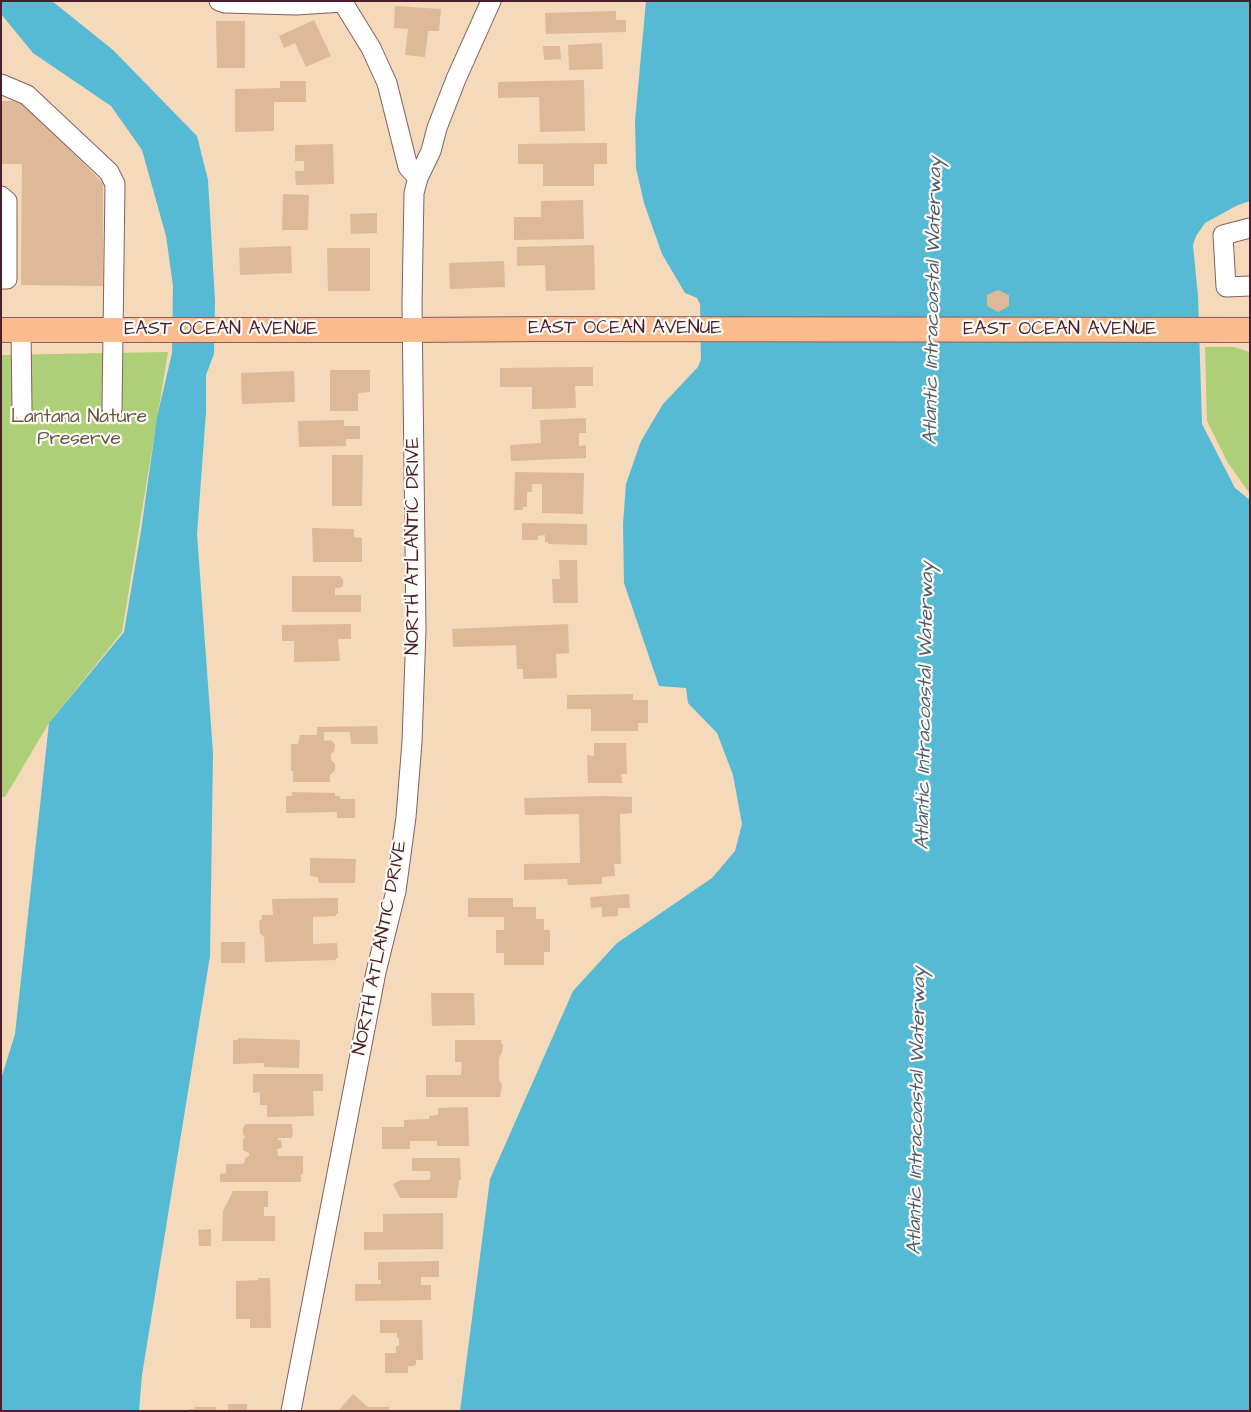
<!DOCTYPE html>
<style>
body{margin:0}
#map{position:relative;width:1251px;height:1412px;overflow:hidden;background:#f4d9bb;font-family:"Architects Daughter",sans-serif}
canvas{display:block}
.frame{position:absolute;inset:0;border:2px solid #4a1f2b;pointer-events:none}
</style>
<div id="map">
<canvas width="1251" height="1412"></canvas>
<div class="frame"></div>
</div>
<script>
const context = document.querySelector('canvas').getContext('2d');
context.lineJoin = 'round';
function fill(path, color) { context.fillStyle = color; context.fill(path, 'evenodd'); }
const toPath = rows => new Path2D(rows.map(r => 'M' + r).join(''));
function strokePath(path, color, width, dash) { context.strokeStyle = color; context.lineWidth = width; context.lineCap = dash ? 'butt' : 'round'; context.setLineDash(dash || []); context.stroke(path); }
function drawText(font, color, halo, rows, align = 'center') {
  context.font = font + ' "Architects Daughter",sans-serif'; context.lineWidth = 4.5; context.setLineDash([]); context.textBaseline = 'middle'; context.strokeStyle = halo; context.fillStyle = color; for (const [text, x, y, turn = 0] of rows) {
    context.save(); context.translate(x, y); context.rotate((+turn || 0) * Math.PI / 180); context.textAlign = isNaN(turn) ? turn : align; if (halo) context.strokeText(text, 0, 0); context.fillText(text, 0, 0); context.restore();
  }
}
const green = toPath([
 [1205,347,1234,347,1250,352,1250,494,1228,463,1207,421],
 [168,352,122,632,49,723,5,797,1,797,1,355]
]);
const water = toPath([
 [1,1,52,1,113,50,197,136,208,180,215,301,214,354,206,375,206,412,197,534,213,753,210,956,142,1375,139,1411,1,1411,1,1079,15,1034,49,723,124,632,141,531,157,417,172,353,173,286,166,236,142,150,111,106,33,53,1,14],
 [646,1,1250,1,1250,201,1238,205,1205,223,1196,236,1193,245,1198,296,1202,424,1235,488,1250,500,1250,1411,460,1411,490,1179,573,991,617,943,712,878,735,851,742,824,733,775,717,733,688,703,686,688,659,686,624,583,623,524,626,484,641,441,663,404,698,367,701,359,700,304,697,298,685,293,662,254,644,203,636,168,635,121]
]);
const building = toPath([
 [395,6,441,9,439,31,428,31,425,57,405,55,408,29,394,28],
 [616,11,616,20,626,20,626,32,546,34,545,13],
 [314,20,331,56,306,67,295,43,284,48,279,36],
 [216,21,245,21,245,68,217,68],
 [602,43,603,69,569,70,568,45],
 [543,46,560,46,561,59,544,60],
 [584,80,585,131,540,132,539,97,498,98,498,82],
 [280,81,306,81,306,102,274,102,274,131,235,132,235,89,280,88],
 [1,101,21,101,103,183,103,286,21,285,22,164,1,164],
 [607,143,607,164,594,164,594,186,543,186,543,164,518,164,518,144],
 [333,144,334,184,296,185,295,171,304,171,304,161,295,161,295,145],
 [283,194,309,195,308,230,282,230],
 [583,200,584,239,514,240,514,217,541,217,541,201],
 [377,213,377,233,351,234,350,214],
 [594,245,595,290,546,291,545,265,517,266,517,247],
 [291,246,292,273,240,275,239,248],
 [327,248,370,248,370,291,328,291],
 [504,261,505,287,450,289,449,263],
 [998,290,1009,295,1009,306,998,312,987,306,987,295],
 [593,367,593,386,575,386,576,408,532,409,532,387,500,387,500,368],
 [330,370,370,370,370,392,358,393,358,411,330,411],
 [294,371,295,402,242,404,241,373],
 [586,418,586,433,579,433,579,446,586,445,586,458,511,461,510,445,541,443,540,420],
 [344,420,344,426,360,426,360,439,346,439,346,446,299,447,298,421],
 [332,455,363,455,362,506,332,506],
 [515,472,584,473,583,514,542,513,542,484,532,484,532,492,527,492,527,507,523,507,523,510,514,510],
 [522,523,587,524,587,545,548,544,548,542,545,542,545,535,538,536,538,540,522,540],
 [312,528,354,529,354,537,362,538,362,562,313,562],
 [559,560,577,560,578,603,553,603,552,579,560,579],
 [292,576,340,576,343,580,343,586,339,588,335,588,335,595,361,595,361,612,292,612],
 [351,624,351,639,338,639,340,661,294,662,294,641,282,641,282,625],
 [568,624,569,653,556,654,557,678,523,679,523,669,517,669,516,645,453,647,452,629],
 [633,694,633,700,648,700,648,723,638,723,638,731,591,731,591,709,567,709,567,695],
 [377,726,378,744,351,744,350,732,324,732,324,741,331,740,335,744,334,751,331,754,331,760,335,764,335,770,330,775,330,782,293,782,293,771,291,771,291,744,298,744,300,735,317,735,317,727],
 [594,743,626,743,627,774,621,774,622,783,588,783,587,755,594,756],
 [292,792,335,793,335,796,340,796,340,799,355,799,355,818,337,818,337,812,286,813,286,796,292,796],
 [603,796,632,797,632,813,620,814,621,864,614,864,615,876,602,877,602,884,568,885,567,879,524,880,524,864,580,863,579,814,525,815,524,798],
 [310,858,356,859,355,883,319,883,318,877,310,876],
 [629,894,630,908,618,908,618,916,602,917,602,907,591,908,590,897],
 [338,898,338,914,336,914,336,916,313,917,313,944,337,943,338,958,336,958,336,960,265,962,264,937,260,934,259,921,262,919,262,915,273,915,272,899],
 [468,898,513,898,513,907,536,907,536,919,544,919,544,930,550,930,550,952,544,952,544,965,504,965,504,953,496,953,496,930,504,930,504,917,468,917],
 [221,942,245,942,245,963,221,963],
 [431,993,474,993,475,1025,432,1026],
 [238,1038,300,1040,299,1068,264,1067,264,1063,233,1064,233,1040,238,1040],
 [455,1040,501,1040,501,1043,503,1045,502,1052,499,1058,499,1079,502,1085,500,1097,426,1097,426,1075,461,1075,462,1062,455,1062],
 [253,1074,323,1074,323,1091,313,1091,314,1116,267,1117,267,1105,260,1105,260,1092,253,1093],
 [468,1107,469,1146,437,1146,437,1141,410,1141,410,1149,382,1149,382,1127,404,1127,404,1120,429,1119,429,1116,438,1115,438,1108],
 [246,1124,292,1124,293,1135,291,1138,278,1138,278,1140,281,1140,282,1148,277,1149,278,1156,303,1156,303,1174,301,1174,301,1182,220,1182,220,1174,226,1173,226,1164,243,1164,245,1162,245,1158,249,1156,249,1153,243,1150,243,1139,245,1137,243,1134,243,1127],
 [412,1158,460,1158,461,1180,459,1180,457,1198,400,1198,393,1184,401,1180,428,1180,431,1178,430,1171,412,1171],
 [233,1191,268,1191,268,1207,264,1207,264,1216,275,1216,275,1241,222,1241,223,1211],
 [443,1213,443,1249,364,1250,364,1232,383,1232,383,1214],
 [211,1229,211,1246,199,1246,198,1230],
 [439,1261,439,1277,421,1277,421,1285,431,1285,431,1300,355,1301,355,1284,381,1284,381,1280,378,1280,378,1262],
 [258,1278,270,1278,271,1328,250,1328,250,1319,236,1319,236,1281,258,1280],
 [380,1320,422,1320,423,1360,416,1360,416,1364,414,1366,408,1366,408,1373,385,1373,385,1353,396,1353,396,1346,399,1346,399,1338,397,1338,397,1333,380,1333],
 [353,1394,368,1407,389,1407,389,1411,340,1411,339,1410],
 [228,1404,247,1404,247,1411,228,1411],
 [195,1407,216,1407,216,1411,189,1411,189,1409,195,1409]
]);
const minor = toPath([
 [219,1,225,3,296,5,343,2],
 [342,1,371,48,387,83,408,167,418,178],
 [1,84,27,95,109,172,115,184,112,409],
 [1,196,7,201,7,279,1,279],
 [1250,228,1223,235,1226,287,1250,286],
 [21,330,22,410],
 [291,1411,376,972,396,891,406,817,412,742,416,630,412,303,414,193,418,178,431,151,437,128,456,79,491,1]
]);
const major = toPath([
 [1,330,413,330,545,329,1250,330]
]);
const streetNames = [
 ["EAST OCEAN AVENUE",625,329],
 ["EAST OCEAN AVENUE",221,330],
 ["EAST OCEAN AVENUE",1060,330],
 ["NORTH ATLANTIC DRIVE",414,546,-90],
 ["NORTH ATLANTIC DRIVE",381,948,-79]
];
const parkNames = [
 ["Lantana Nature",79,418],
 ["Preserve",79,440]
];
const waterNames = [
 ["Atlantic Intracoastal Waterway",934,301,-89],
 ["Atlantic Intracoastal Waterway",926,706,-89],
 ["Atlantic Intracoastal Waterway",918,1111,-89]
];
fill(green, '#accf77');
fill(water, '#56bad4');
fill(building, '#deb997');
strokePath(minor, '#86605d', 21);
strokePath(major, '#86605d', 26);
strokePath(minor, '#fff', 19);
strokePath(major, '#fbbb8c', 24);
drawText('19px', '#4a1f2b', '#fdfcf7', streetNames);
drawText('19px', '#675442', '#fdfcf7', parkNames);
drawText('italic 20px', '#4f5d6f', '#fdfcf7', waterNames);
</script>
